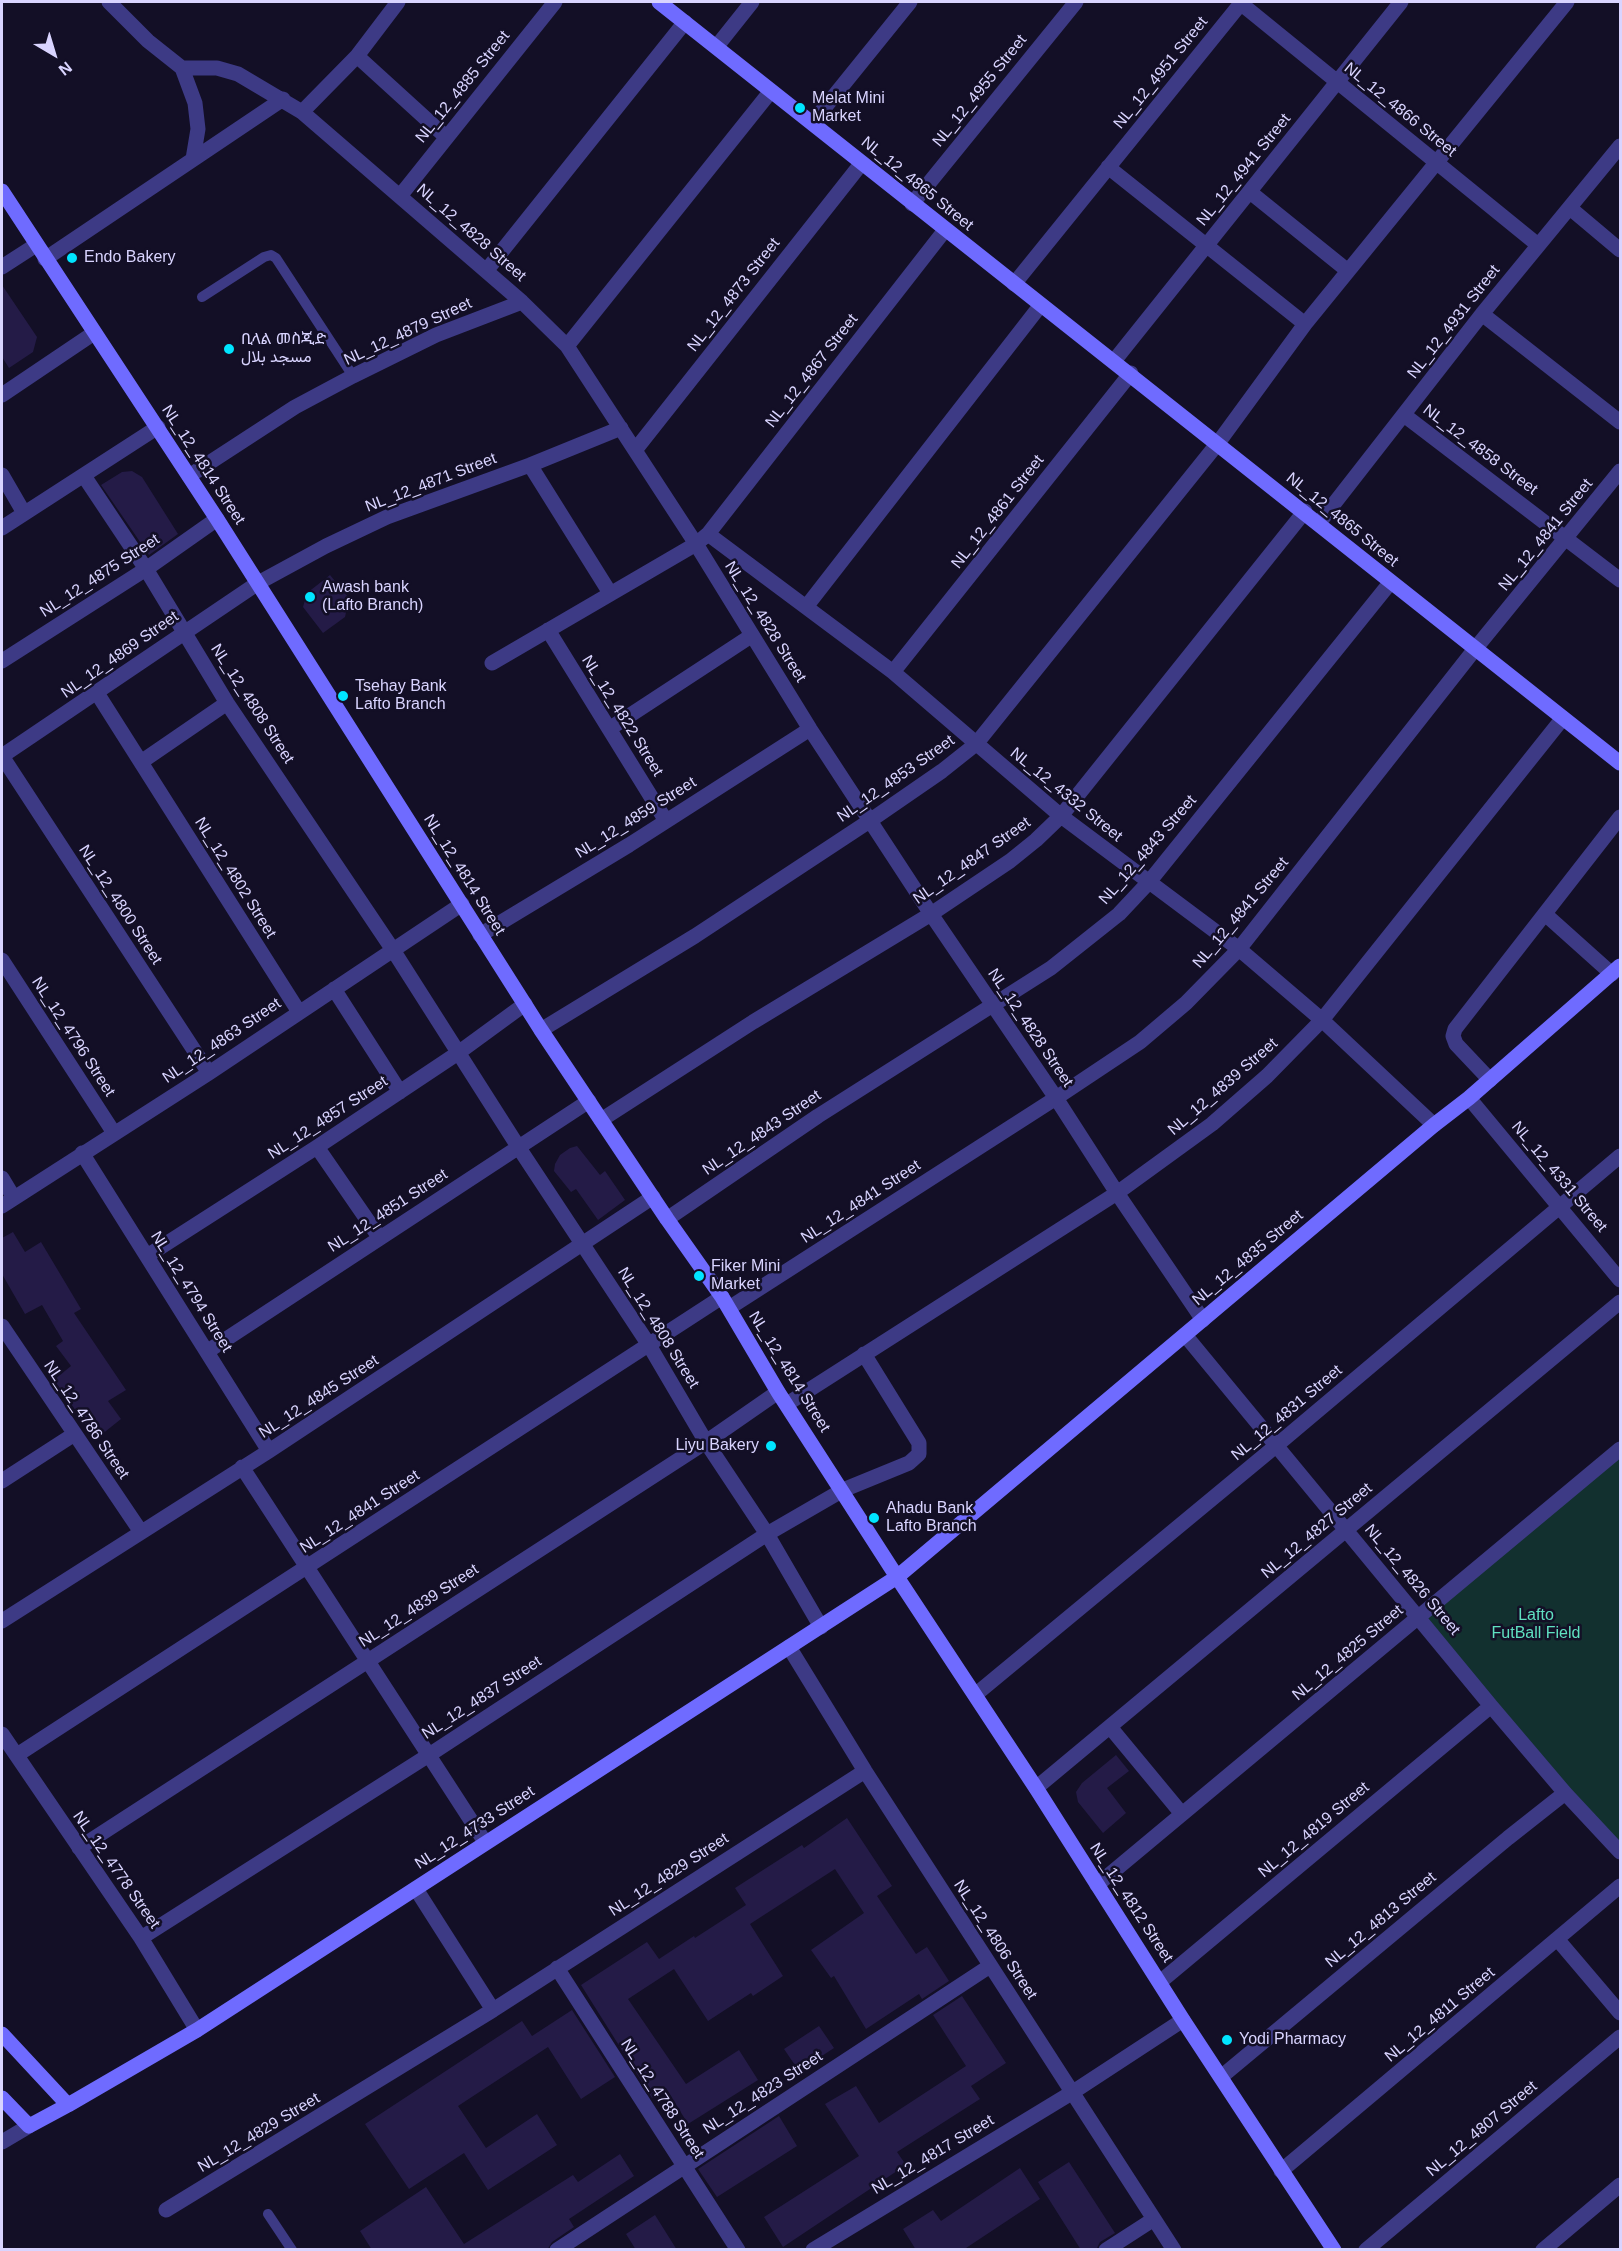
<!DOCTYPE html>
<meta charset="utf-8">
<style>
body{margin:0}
#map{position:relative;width:1622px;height:2251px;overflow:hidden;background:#130f26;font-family:Helvetica,sans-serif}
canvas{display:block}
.frame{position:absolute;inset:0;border:3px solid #d9d4ff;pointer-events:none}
.north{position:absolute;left:24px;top:24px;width:60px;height:60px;-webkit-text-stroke:4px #130f26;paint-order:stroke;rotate:142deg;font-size:16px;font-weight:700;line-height:24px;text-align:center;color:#d9d4ff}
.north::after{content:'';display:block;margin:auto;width:21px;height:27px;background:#d9d4ff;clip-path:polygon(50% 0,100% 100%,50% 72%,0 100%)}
</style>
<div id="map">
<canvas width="1622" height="2251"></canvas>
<div class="frame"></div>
<div class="north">N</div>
</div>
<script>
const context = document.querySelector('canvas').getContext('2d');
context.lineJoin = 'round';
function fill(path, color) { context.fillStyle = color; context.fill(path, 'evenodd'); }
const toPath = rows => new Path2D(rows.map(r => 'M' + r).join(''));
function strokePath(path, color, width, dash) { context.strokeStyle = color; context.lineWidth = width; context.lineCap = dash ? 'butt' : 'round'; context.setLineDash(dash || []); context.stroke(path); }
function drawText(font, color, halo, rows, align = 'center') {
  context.font = font + ' Helvetica,Vazirmatn,"Noto Sans Ethiopic",sans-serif'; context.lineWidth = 5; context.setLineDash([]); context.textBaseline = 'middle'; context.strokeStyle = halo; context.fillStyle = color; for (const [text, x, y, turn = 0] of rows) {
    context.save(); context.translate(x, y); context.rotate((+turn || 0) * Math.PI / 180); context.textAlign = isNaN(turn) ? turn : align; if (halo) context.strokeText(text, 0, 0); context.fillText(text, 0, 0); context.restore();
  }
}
const green = toPath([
 [1620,1444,1620,1848,1418,1617]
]);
const building = toPath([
 [2,285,37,337,33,352,9,368,2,357],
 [132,471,142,477,178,534,149,555,101,485,122,472],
 [330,575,349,598,345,617,323,633,303,607,307,593],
 [577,1146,600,1175,605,1171,625,1200,598,1220,576,1189,571,1192,554,1171,555,1164,560,1155,570,1148],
 [13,1232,25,1252,41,1242,81,1309,74,1313,126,1390,108,1401,121,1419,96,1439,54,1380,71,1366,56,1346,63,1341,42,1305,25,1314,2,1274,2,1238],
 [1116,1755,1129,1771,1107,1788,1126,1813,1103,1833,1078,1802,1076,1792,1082,1783],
 [847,1818,892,1886,877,1896,916,1954,927,1947,949,1981,922,1999,919,1994,866,2029,834,1976,831,1978,811,1950,864,1913,835,1869,750,1924,783,1976,753,1996,751,1993,708,2021,674,1969,628,1999,686,2084,739,2050,758,2080,688,2124,666,2088,652,2098,581,1985,647,1942,659,1959,694,1936,695,1938,746,1905,735,1888,802,1845,804,1848],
 [962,1996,1006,2063,971,2086,980,2099,897,2152,906,2165,783,2247,764,2217,859,2156,825,2104,856,2086,879,2123,966,2066,933,2015],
 [572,2010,615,2077,581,2099,548,2047,458,2106,486,2148,537,2114,557,2145,488,2190,464,2153,409,2189,365,2124,522,2021,532,2036],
 [819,2026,834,2048,799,2071,784,2049],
 [779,2116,797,2146,717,2197,698,2169],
 [620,2154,634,2176,569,2219,574,2227,552,2242,547,2250,372,2250,360,2231,426,2187,464,2244,573,2175,578,2182],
 [1069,2162,1115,2233,1100,2242,1096,2250,1081,2250,1038,2182],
 [1020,2168,1040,2199,963,2250,916,2250,903,2229,933,2210,941,2221],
 [655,2215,677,2250,636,2250,626,2234]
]);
const lane = toPath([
 [202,297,264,257,271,255,276,258,353,376],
 [268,2214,292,2250]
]);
const street = toPath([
 [109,2,148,41,182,68,195,103,198,129,193,159],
 [1239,2,1538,245],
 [717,46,752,2],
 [357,56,446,137],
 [182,68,217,68,238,74,302,112,522,302,567,346,696,544,810,729,931,914,1056,1098,1117,1193,1203,1320],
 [302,112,357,56,398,2],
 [813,122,910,2],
 [1108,167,1305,324],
 [1250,192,1348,271],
 [400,196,555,2],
 [912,204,1076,2],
 [1570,208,1620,250],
 [45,259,283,99],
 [2,267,36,245],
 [486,271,685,22],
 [1014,284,1242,2],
 [1482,314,1620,422],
 [567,346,771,91],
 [1114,361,1401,2],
 [2,395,94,333],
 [1404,415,1620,580],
 [636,449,861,164],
 [530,465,610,593],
 [2,475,24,513],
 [84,476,146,569,227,703,393,950,519,1148,649,1345,706,1442,767,1534,821,1627],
 [189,476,295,407,353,376,436,335,522,302],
 [1319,523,1482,314,1620,146],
 [2,528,158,427],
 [708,534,945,230],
 [806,607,1040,306],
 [548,630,666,821],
 [2,661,146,569,217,519],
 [492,663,696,544,708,534,893,672,1061,816,1239,949,1322,1020,1434,1125],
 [893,672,1131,373],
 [97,693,299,1012],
 [609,729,751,636],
 [2,756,258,583,326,546,387,517,530,465,621,428],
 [2,756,209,1073],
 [141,762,227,703],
 [1545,914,1612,974],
 [480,935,629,845,810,729],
 [2,960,114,1133],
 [334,989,400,1092],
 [541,1030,695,936,871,820,942,771,976,744,1218,443,1305,324,1567,2],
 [1490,1080,1456,1044,1453,1036,1455,1029,1620,817],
 [1469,1098,1620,1280],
 [601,1120,753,1022,931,914,1010,861,1036,840,1061,816,1305,511],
 [317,1147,379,1237],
 [82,1153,269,1451],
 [2,1178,14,1198],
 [2,1206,209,1073,462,904],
 [667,1219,818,1116,1051,968,1119,914,1149,882,1390,583],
 [147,1256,317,1147,458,1053,525,1004],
 [729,1308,1056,1098,1140,1042,1186,1003,1239,949,1475,649,1620,471],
 [2,1326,141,1532],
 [1185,1335,1491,1706,1565,1793,1620,1852],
 [208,1351,589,1101],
 [787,1404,1117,1193,1212,1124,1267,1076,1322,1020,1563,718],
 [242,1467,485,1842],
 [2,1481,73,1435],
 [2,1621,269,1451,653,1197],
 [789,1647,865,1771,1174,2250],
 [975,1695,1277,1445,1620,1156],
 [1110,1727,1182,1814],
 [2,1734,141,1938,197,2030],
 [17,1755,722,1297],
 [1036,1788,1620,1302],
 [79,1848,706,1442,778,1392],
 [1097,1885,1620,1449],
 [416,1889,493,2010],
 [141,1938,429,1755,767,1534,843,1490,909,1463,919,1454,919,1443,864,1354],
 [1558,1940,1620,2013],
 [557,1968,738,2250],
 [1160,1982,1491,1706],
 [1221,2077,1508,1838,1565,1793],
 [2,2142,29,2126],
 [1281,2171,1620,1886],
 [166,2210,493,2010,865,1771],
 [557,2250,990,1966],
 [813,2250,1073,2092,1183,2020],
 [1106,2250,1154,2219],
 [1366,2250,1620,2037],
 [1543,2250,1620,2185]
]);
const secondary = toPath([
 [659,2,1620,763],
 [2,191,217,519,541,1030,667,1219,722,1297,778,1392,897,1577,1036,1788,1183,2020,1334,2250],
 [2,2034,68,2105],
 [2,2098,29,2126,68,2105,197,2030,897,1577,1434,1125,1469,1098,1620,966]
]);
const markers = [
 [800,108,6,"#00e5ff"],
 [72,258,6,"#00e5ff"],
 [229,349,6,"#00e5ff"],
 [310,597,6,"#00e5ff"],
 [343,696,6,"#00e5ff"],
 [699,1276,6,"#00e5ff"],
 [771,1446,6,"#00e5ff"],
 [874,1518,6,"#00e5ff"],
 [1227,2040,6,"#00e5ff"]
];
const streetNames = [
 ["NL_12_4951 Street",1161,73,-51],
 ["NL_12_4885 Street",463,87,-51],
 ["NL_12_4955 Street",980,91,-51],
 ["NL_12_4866 Street",1400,110,39],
 ["NL_12_4941 Street",1244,170,-51],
 ["NL_12_4865 Street",917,184,39],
 ["NL_12_4828 Street",471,233,41],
 ["NL_12_4873 Street",734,295,-52],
 ["NL_12_4931 Street",1454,322,-52],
 ["NL_12_4879 Street",408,332,-25],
 ["NL_12_4867 Street",812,371,-52],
 ["NL_12_4858 Street",1480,450,37],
 ["NL_12_4814 Street",203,465,57],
 ["NL_12_4871 Street",431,483,-21],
 ["NL_12_4861 Street",998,512,-52],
 ["NL_12_4865 Street",1342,520,39],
 ["NL_12_4841 Street",1546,535,-51],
 ["NL_12_4875 Street",100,576,-33],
 ["NL_12_4828 Street",765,622,58],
 ["NL_12_4869 Street",120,655,-35],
 ["NL_12_4808 Street",252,704,57],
 ["NL_12_4822 Street",622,716,58],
 ["NL_12_4853 Street",896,779,-35],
 ["NL_12_4332 Street",1066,795,39],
 ["NL_12_4859 Street",636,818,-32],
 ["NL_12_4843 Street",1148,850,-49],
 ["NL_12_4847 Street",972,861,-35],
 ["NL_12_4814 Street",464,875,58],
 ["NL_12_4802 Street",235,878,58],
 ["NL_12_4800 Street",120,905,57],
 ["NL_12_4841 Street",1241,913,-50],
 ["NL_12_4828 Street",1030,1028,56],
 ["NL_12_4796 Street",73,1037,57],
 ["NL_12_4863 Street",222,1041,-34],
 ["NL_12_4839 Street",1223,1087,-41],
 ["NL_12_4857 Street",328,1118,-33],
 ["NL_12_4843 Street",762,1133,-34],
 ["NL_12_4331 Street",1559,1177,50],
 ["NL_12_4841 Street",861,1202,-33],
 ["NL_12_4851 Street",388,1211,-33],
 ["NL_12_4835 Street",1248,1258,-40],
 ["NL_12_4794 Street",191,1292,58],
 ["NL_12_4808 Street",658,1328,58],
 ["NL_12_4814 Street",789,1372,58],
 ["NL_12_4845 Street",319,1397,-33],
 ["NL_12_4831 Street",1287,1413,-40],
 ["NL_12_4786 Street",86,1420,56],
 ["NL_12_4841 Street",360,1512,-33],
 ["NL_12_4827 Street",1317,1531,-40],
 ["NL_12_4826 Street",1412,1580,50],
 ["NL_12_4839 Street",419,1606,-33],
 ["NL_12_4825 Street",1348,1653,-40],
 ["NL_12_4837 Street",482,1698,-33],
 ["NL_12_4733 Street",475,1828,-33],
 ["NL_12_4819 Street",1314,1830,-40],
 ["NL_12_4778 Street",116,1870,55],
 ["NL_12_4829 Street",669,1875,-33],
 ["NL_12_4812 Street",1131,1903,57],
 ["NL_12_4813 Street",1381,1920,-40],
 ["NL_12_4806 Street",995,1940,57],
 ["NL_12_4811 Street",1440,2015,-40],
 ["NL_12_4823 Street",763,2093,-33],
 ["NL_12_4788 Street",662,2099,57],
 ["NL_12_4807 Street",1482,2129,-40],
 ["NL_12_4829 Street",259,2133,-31],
 ["NL_12_4817 Street",933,2155,-31]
];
const poiNames = [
 ["Melat Mini",812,99],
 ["Market",812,117],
 ["Endo Bakery",84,258],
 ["ቢላል መስጂድ",241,340],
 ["مسجد بلال",241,358],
 ["Awash bank",322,588],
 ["(Lafto Branch)",322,606],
 ["Tsehay Bank",355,687],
 ["Lafto Branch",355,705],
 ["Fiker Mini",711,1267],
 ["Market",711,1285],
 ["Liyu Bakery",759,1446,"right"],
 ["Ahadu Bank",886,1509],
 ["Lafto Branch",886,1527],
 ["Yodi Pharmacy",1239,2040]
];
const parkNames = [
 ["Lafto",1536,1616],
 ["FutBall Field",1536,1634]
];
fill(green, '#12302f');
fill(building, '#241b47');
strokePath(lane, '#3d3a85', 10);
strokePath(street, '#3d3a85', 15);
strokePath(secondary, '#6f6bff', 15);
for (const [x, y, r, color] of markers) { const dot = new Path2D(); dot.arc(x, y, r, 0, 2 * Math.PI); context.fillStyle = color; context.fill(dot); strokePath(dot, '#130f26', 2); }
drawText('16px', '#d9d4ff', '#130f26', streetNames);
drawText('16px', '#d9d4ff', '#130f26', poiNames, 'left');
drawText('16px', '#5fe0c0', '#130f26', parkNames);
</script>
